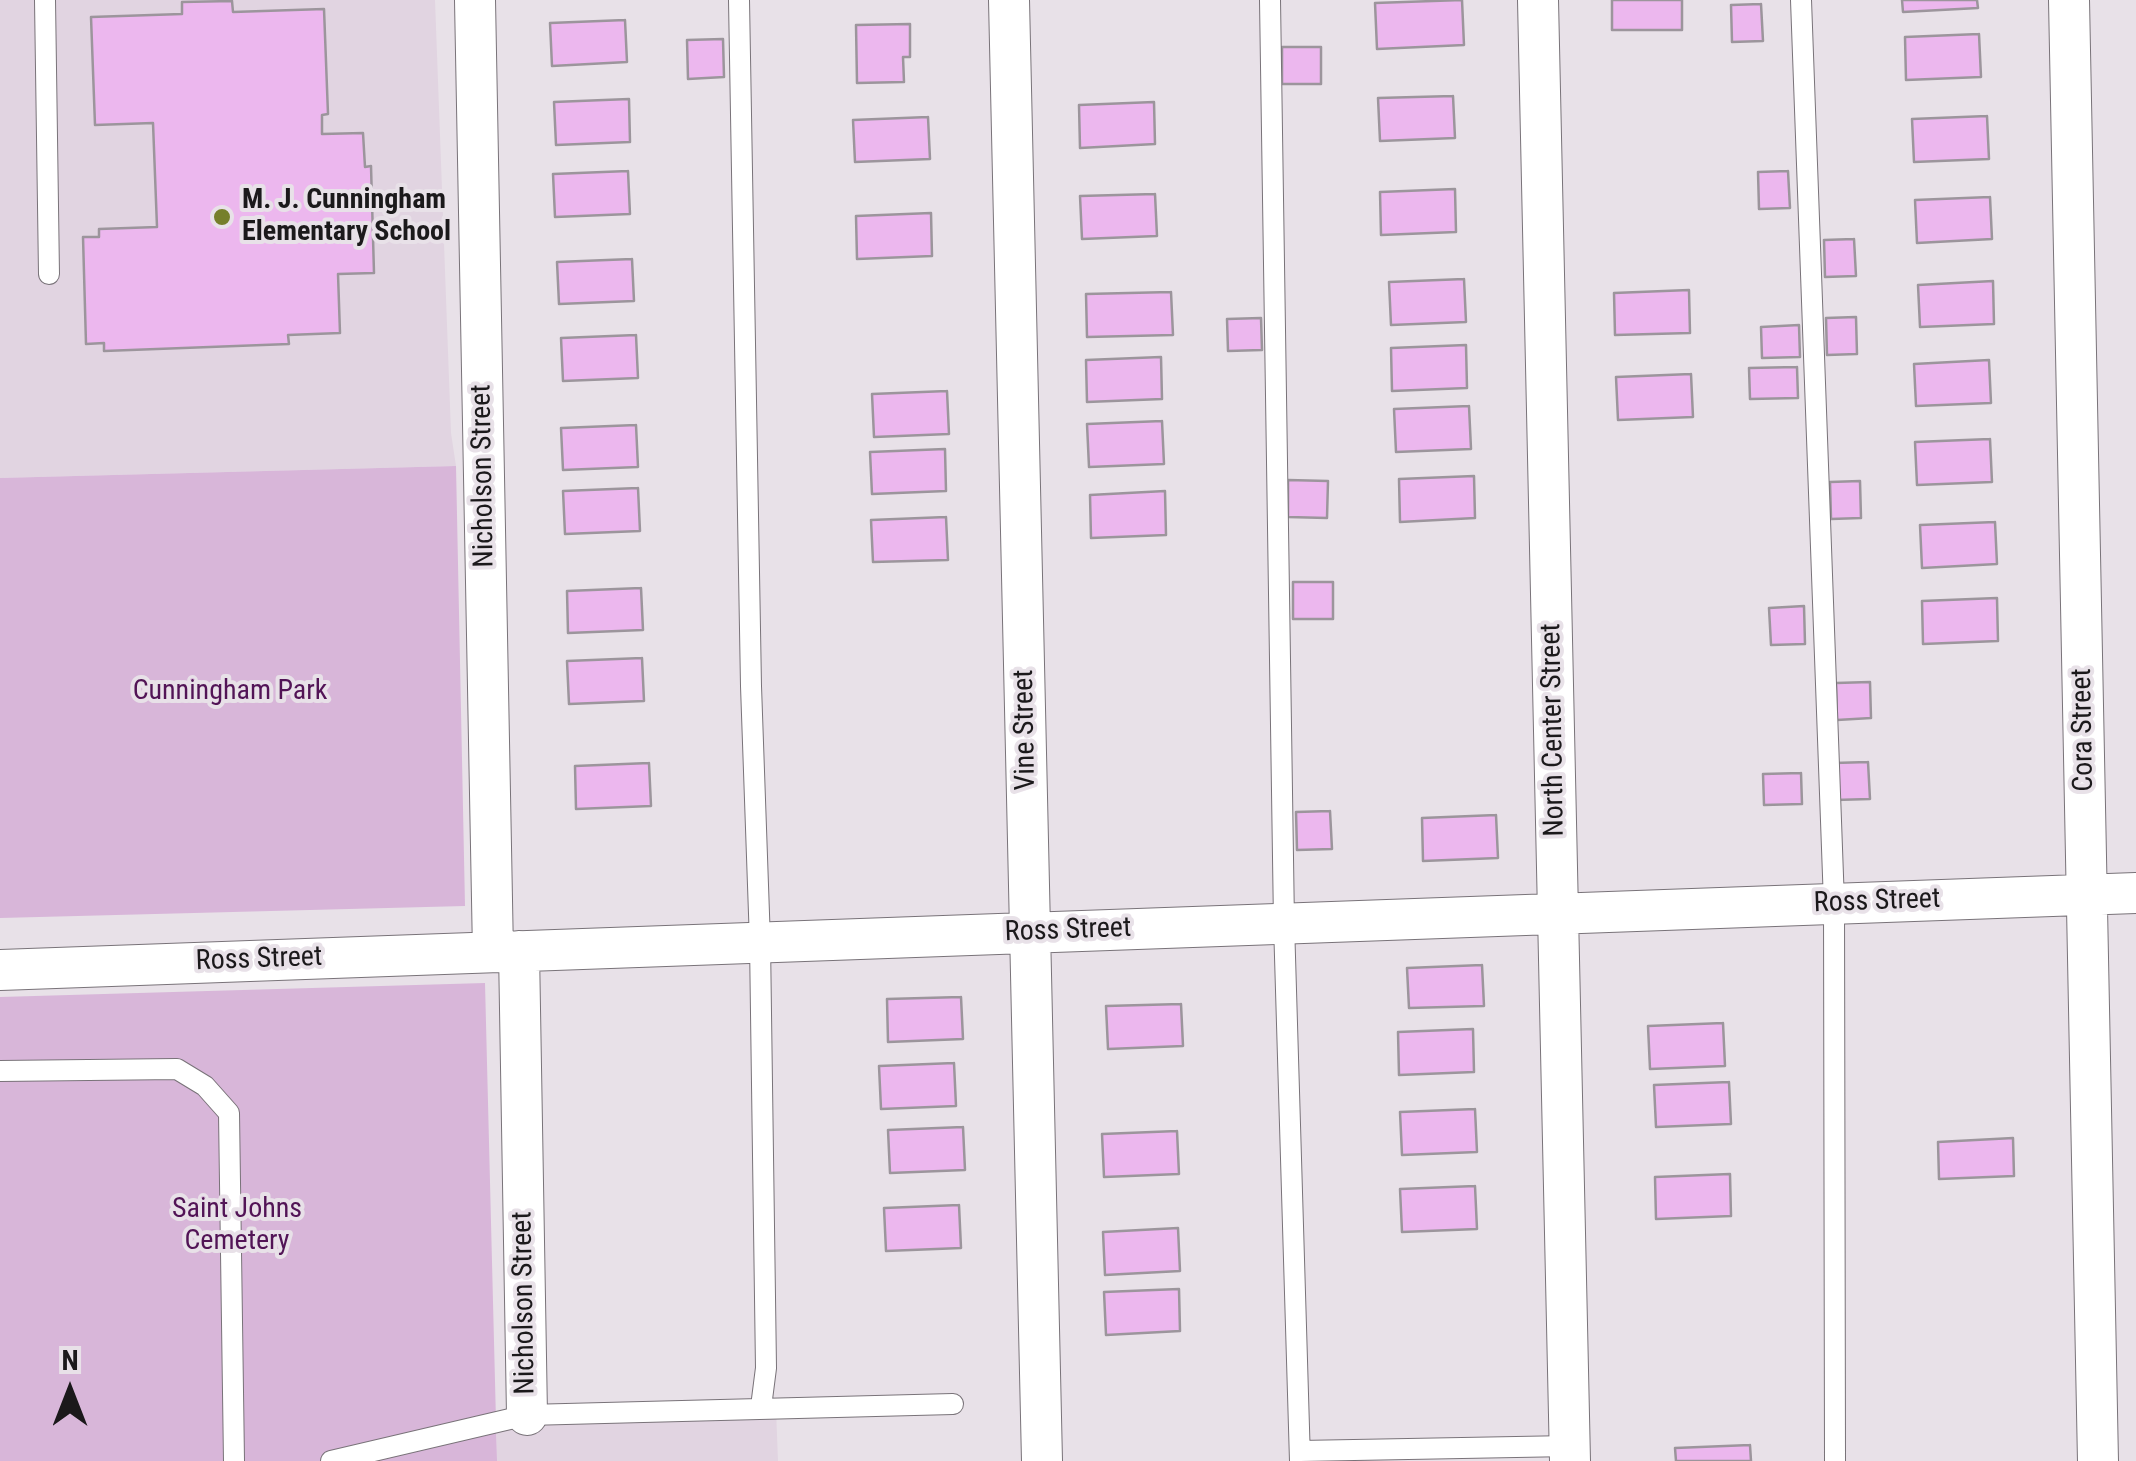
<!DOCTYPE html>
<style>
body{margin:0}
#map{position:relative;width:2136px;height:1461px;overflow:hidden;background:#e8e1e8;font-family:"Roboto Condensed",sans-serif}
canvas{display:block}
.north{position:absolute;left:20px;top:1341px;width:100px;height:100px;-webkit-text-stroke:8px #e8e1e8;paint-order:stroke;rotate:0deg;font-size:28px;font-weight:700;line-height:40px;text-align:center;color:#1b191b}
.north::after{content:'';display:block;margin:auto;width:35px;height:45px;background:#1b191b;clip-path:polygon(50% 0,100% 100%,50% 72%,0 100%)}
</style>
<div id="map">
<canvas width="2136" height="1461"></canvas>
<div class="north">N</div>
</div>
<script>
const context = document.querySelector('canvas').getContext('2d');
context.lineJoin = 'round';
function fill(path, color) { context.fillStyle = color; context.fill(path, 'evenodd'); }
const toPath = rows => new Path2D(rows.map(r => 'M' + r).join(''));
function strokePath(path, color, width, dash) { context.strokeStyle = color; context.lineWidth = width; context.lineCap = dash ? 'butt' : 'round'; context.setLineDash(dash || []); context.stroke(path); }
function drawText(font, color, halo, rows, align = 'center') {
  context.font = font + ' "Roboto Condensed",sans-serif'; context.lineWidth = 8; context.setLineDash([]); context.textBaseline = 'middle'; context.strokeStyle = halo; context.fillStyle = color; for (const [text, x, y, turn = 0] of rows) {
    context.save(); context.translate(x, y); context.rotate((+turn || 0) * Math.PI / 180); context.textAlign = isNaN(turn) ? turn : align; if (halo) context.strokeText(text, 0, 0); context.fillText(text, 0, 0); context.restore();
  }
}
const built = toPath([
 [0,0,435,0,451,433,456,466,0,478],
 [776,1409,778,1461,497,1461,497,1425]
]);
const green = toPath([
 [456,466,465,906,0,918,0,478],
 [485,983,497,1461,0,1461,0,997]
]);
const building = toPath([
 [1462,0,1464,45,1377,49,1375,3,1462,0],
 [1612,0,1682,0,1682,30,1612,30,1612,0],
 [1902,0,1977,0,1978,8,1903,12,1902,0],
 [232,1,233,12,324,9,328,114,322,115,322,134,363,133,365,167,371,166,374,273,338,274,340,333,288,335,289,344,104,351,104,343,86,344,83,237,99,237,99,229,157,227,153,123,95,125,91,17,182,14,182,2,232,1],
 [1761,4,1763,41,1732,42,1731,5,1761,4],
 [625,20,627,62,552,66,550,23,625,20],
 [910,24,910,57,903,57,904,82,857,83,856,25,910,24],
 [1979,34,1981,77,1906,80,1905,37,1979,34],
 [723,39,724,77,688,79,687,40,723,39],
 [1282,47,1321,47,1321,84,1282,84,1282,47],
 [1453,96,1455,138,1380,141,1378,98,1453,96],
 [629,99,630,142,556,145,554,102,629,99],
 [1154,102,1155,144,1080,148,1079,105,1154,102],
 [1987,116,1989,159,1914,162,1912,119,1987,116],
 [928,117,930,159,855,162,853,120,928,117],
 [628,171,630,214,555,217,553,174,628,171],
 [1788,171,1790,208,1759,209,1758,172,1788,171],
 [1455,189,1456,232,1381,235,1380,192,1455,189],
 [1155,194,1157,236,1082,239,1080,196,1155,194],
 [1990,197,1992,239,1917,243,1915,200,1990,197],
 [931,213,932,256,857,259,856,216,931,213],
 [1854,239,1856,276,1825,277,1824,240,1854,239],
 [632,259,634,301,559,304,557,262,632,259],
 [1464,279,1466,322,1391,325,1389,282,1464,279],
 [1993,281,1994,324,1920,327,1918,285,1993,281],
 [1689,290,1690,333,1615,335,1614,293,1689,290],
 [1171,292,1173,335,1087,337,1086,294,1171,292],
 [1856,317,1857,354,1827,355,1826,318,1856,317],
 [1261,318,1262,350,1228,351,1227,319,1261,318],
 [1799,325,1800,357,1762,358,1761,327,1799,325],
 [636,335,638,378,563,381,561,338,636,335],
 [1466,345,1467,388,1392,391,1391,348,1466,345],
 [1161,357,1162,399,1087,402,1086,360,1161,357],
 [1989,360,1991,403,1916,406,1914,364,1989,360],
 [1797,367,1798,398,1750,399,1749,368,1797,367],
 [1691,374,1693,417,1618,420,1616,377,1691,374],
 [947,391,949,434,874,437,872,394,947,391],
 [1469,406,1471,449,1396,452,1394,409,1469,406],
 [1162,421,1164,464,1089,467,1087,424,1162,421],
 [636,425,638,467,563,470,561,428,636,425],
 [1990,439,1992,482,1917,485,1915,442,1990,439],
 [945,449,946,491,872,494,870,452,945,449],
 [1474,476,1475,518,1400,522,1399,479,1474,476],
 [1288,480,1328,481,1327,518,1288,517,1288,480],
 [1860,481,1861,518,1831,519,1830,482,1860,481],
 [638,488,640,531,565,534,563,491,638,488],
 [1165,491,1166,535,1091,538,1090,495,1165,491],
 [946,517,948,560,873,562,871,520,946,517],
 [1995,522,1997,564,1922,568,1920,525,1995,522],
 [1293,582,1333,582,1333,619,1293,619,1293,582],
 [641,588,643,630,568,633,567,591,641,588],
 [1997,598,1998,641,1923,644,1922,601,1997,598],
 [1804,606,1805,644,1771,645,1769,608,1804,606],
 [642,658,644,701,569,704,567,661,642,658],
 [1870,682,1871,718,1837,720,1836,683,1870,682],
 [1868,762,1870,799,1835,800,1834,763,1868,762],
 [649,763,651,806,576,809,575,766,649,763],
 [1801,773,1802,804,1764,805,1763,774,1801,773],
 [1330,811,1332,849,1297,850,1296,812,1330,811],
 [1496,815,1498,858,1423,861,1422,818,1496,815],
 [1482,965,1484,1006,1409,1008,1407,968,1482,965],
 [961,997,963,1039,888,1042,887,999,961,997],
 [1181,1004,1183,1046,1108,1049,1106,1006,1181,1004],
 [1723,1023,1725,1066,1650,1069,1648,1026,1723,1023],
 [1473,1029,1474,1072,1399,1075,1398,1032,1473,1029],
 [954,1063,956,1106,881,1109,879,1066,954,1063],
 [1729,1082,1731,1124,1656,1127,1654,1085,1729,1082],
 [1475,1109,1477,1152,1402,1155,1400,1112,1475,1109],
 [963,1127,965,1170,890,1173,888,1130,963,1127],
 [1177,1131,1179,1174,1104,1177,1102,1134,1177,1131],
 [2013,1138,2014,1176,1939,1179,1938,1142,2013,1138],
 [1730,1174,1731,1216,1656,1219,1655,1177,1730,1174],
 [1475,1186,1477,1229,1402,1232,1400,1189,1475,1186],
 [959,1205,961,1248,886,1251,884,1208,959,1205],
 [1178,1228,1180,1271,1105,1275,1103,1232,1178,1228],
 [1179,1289,1180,1331,1106,1335,1104,1292,1179,1289],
 [1750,1445,1751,1461,1676,1461,1675,1448,1750,1445]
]);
const service = toPath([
 [45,0,49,274],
 [739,0,751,686,760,942,766,1368,761,1407],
 [1270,0,1284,923,1300,1461],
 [1801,0,1834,903,1835,1461],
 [0,1071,177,1069,205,1086,229,1113,234,1461],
 [1300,1451,1570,1446],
 [331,1461,527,1415,953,1404]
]);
const minor = toPath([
 [475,0,493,952],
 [1009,0,1042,1461],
 [1538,0,1570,1461],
 [2069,0,2098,1461],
 [519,951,527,1415],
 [0,970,2136,893]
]);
const markers = [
 [222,217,10,"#767f2b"]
];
const poiNames = [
 ["M. J. Cunningham",242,201],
 ["Elementary School",242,233]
];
const streetNames = [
 ["Nicholson Street",484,476,-91],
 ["Vine Street",1026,730,-91],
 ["North Center Street",1554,730,-91],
 ["Cora Street",2084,730,-91],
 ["Ross Street",1877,902,-2],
 ["Ross Street",1068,931,-2],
 ["Ross Street",259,960,-2],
 ["Nicholson Street",525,1303,-91]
];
const parkNames = [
 ["Cunningham Park",230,692],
 ["Saint Johns",237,1210],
 ["Cemetery",237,1242]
];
fill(built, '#e1d4e1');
fill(green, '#d8b6d9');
fill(building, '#ecb7ee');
strokePath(building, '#9c959c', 2.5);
strokePath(service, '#797379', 22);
strokePath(minor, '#797379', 42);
strokePath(service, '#fff', 20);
strokePath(minor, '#fff', 40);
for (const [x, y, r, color] of markers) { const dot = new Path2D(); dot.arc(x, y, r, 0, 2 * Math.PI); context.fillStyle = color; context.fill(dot); strokePath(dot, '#e8e1e8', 4); }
drawText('bold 28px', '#1b191b', '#e8e1e8', poiNames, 'left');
drawText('28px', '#1b191b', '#e8e1e8', streetNames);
drawText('28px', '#521456', '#e8e1e8', parkNames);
</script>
